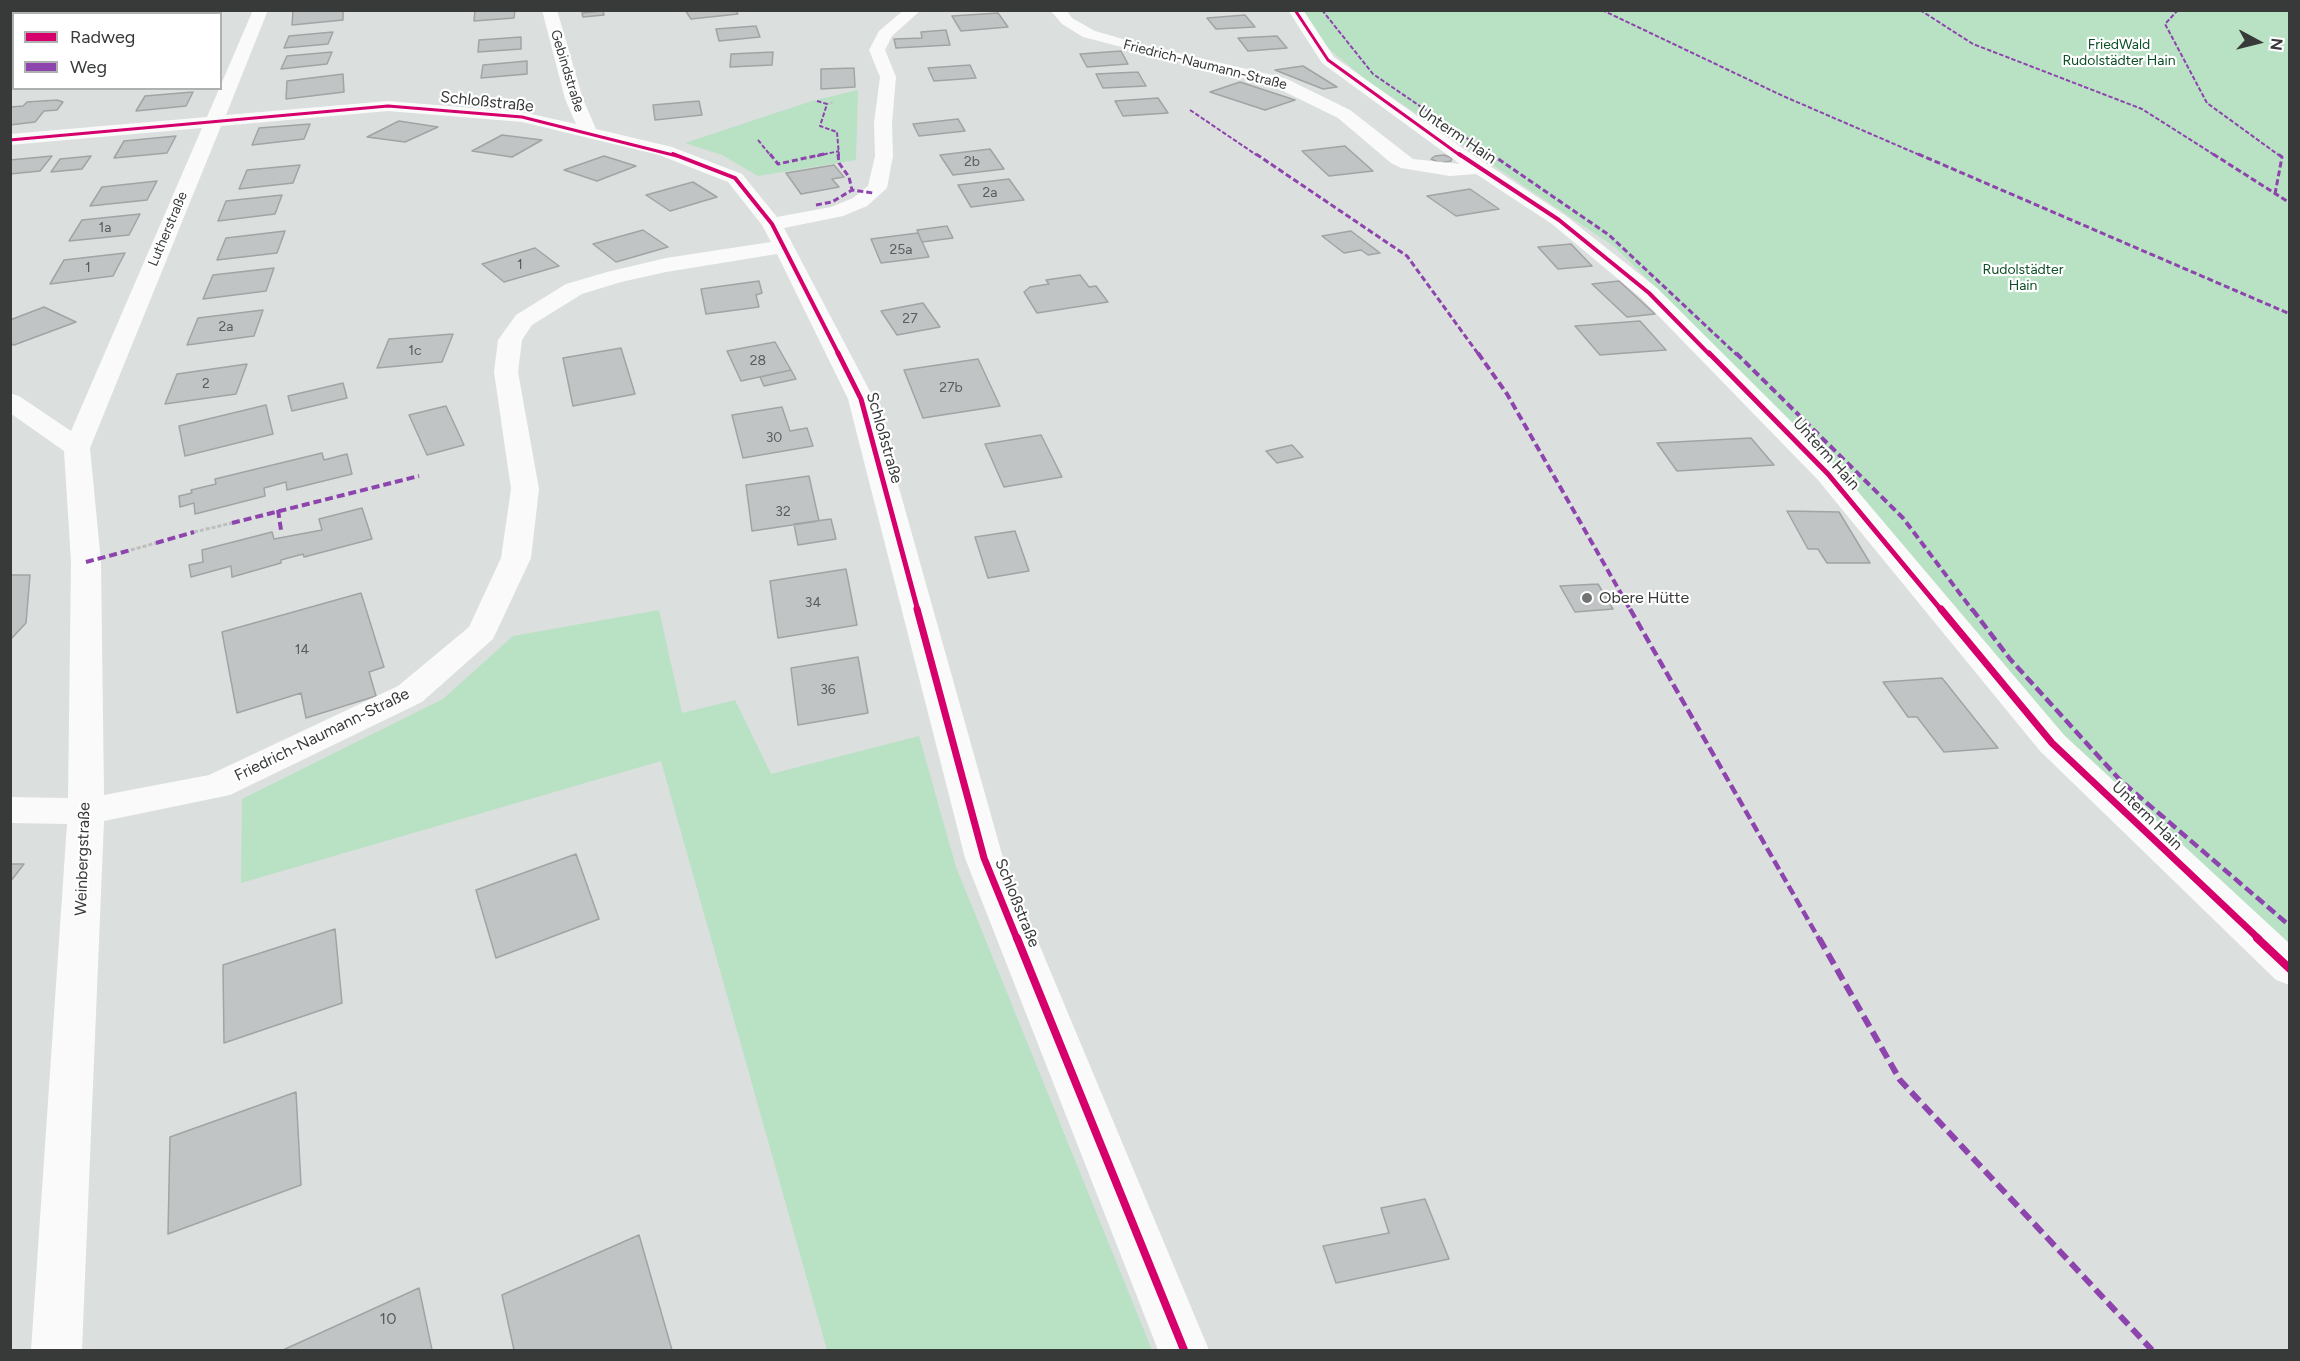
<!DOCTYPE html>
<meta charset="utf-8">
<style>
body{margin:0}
#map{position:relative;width:2300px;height:1361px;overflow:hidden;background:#dbdfde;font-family:Figtree,sans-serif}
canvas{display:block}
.frame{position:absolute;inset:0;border:12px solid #383a3a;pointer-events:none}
.legend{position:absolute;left:12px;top:12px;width:210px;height:78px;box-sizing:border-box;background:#fff;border:2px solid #afb0b0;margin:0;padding:8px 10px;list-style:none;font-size:18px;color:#383a3a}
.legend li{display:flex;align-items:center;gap:12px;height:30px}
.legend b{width:30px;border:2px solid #afb0b0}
.north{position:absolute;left:2228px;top:12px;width:60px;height:60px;-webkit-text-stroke:4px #fff;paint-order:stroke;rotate:97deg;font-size:16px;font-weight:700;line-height:24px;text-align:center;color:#383a3a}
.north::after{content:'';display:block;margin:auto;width:21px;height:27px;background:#383a3a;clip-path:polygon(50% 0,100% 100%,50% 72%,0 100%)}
</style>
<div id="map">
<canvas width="2300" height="1361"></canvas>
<div class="frame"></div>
<ul class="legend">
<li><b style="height:8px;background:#d6006c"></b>Radweg</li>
<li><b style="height:8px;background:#8e44ad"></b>Weg</li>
</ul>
<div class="north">N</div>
</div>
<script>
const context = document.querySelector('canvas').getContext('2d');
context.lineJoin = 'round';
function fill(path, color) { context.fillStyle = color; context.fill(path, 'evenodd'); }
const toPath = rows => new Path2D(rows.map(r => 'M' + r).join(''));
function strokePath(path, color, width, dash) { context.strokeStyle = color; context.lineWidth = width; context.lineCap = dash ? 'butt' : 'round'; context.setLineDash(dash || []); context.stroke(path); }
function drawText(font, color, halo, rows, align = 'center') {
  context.font = font + ' Figtree,sans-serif'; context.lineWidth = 4.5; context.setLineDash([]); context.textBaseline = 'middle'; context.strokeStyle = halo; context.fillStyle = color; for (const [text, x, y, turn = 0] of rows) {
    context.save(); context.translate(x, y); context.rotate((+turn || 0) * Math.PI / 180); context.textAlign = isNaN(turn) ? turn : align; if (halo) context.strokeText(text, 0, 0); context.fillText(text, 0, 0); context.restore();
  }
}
const green = toPath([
 [1304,11,2289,11,2289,943,2091,765,1970,631,1843,475,1615,247,1365,79,1328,48],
 [858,90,856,160,758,176,722,155,685,143,812,101],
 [659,610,682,713,735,700,771,774,919,736,956,867,1152,1350,827,1350,661,761,241,883,242,799,443,699,513,636]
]);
const building = toPath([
 [343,10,343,20,292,25,293,11,343,10],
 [475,10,515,10,514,18,474,21,475,10],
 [685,10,735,10,738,14,691,19,685,10],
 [603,11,604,15,583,17,582,13,603,11],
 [998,13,1008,27,961,31,952,16,998,13],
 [1245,15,1255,27,1216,29,1207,18,1245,15],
 [756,26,760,37,719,41,716,29,756,26],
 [946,30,950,45,896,48,894,39,922,38,921,32,946,30],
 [333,32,328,44,284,48,289,36,333,32],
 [1277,36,1287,48,1248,51,1238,38,1277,36],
 [521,37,521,49,478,52,479,40,521,37],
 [1121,51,1128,64,1087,67,1080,54,1121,51],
 [332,52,327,64,281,69,287,56,332,52],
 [773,52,772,65,730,67,731,54,773,52],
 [527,61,527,74,481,78,483,65,527,61],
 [970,65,976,78,934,81,928,68,970,65],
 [1303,66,1337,87,1323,89,1275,70,1303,66],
 [854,68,855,87,821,89,821,69,854,68],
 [1138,72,1146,86,1103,88,1096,74,1138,72],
 [343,74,344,92,286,99,287,81,343,74],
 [1240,82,1295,100,1265,110,1210,92,1240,82],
 [193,92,186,106,136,111,145,96,193,92],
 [1158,98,1168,113,1123,116,1115,101,1158,98],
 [57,100,63,102,57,110,44,111,35,122,10,125,10,107,23,106,27,102,57,100],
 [699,101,702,115,655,120,653,105,699,101],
 [958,119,965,131,919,136,913,124,958,119],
 [399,121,438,127,405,142,367,137,399,121],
 [310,124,304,139,252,145,259,128,310,124],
 [502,135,542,140,512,157,472,151,502,135],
 [176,136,167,153,114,158,124,141,176,136],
 [1345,146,1373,171,1329,176,1302,151,1345,146],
 [990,149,1004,169,953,175,940,155,990,149],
 [1444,155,1452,158,1451,161,1440,163,1431,159,1435,156,1444,155],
 [52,156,40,171,10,174,10,160,52,156],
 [91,156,82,169,51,172,60,159,91,156],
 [604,156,636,166,597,181,564,170,604,156],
 [300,165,293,183,239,189,247,170,300,165],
 [834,165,844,177,832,179,839,187,801,194,786,173,834,165],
 [1009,179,1024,200,971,207,958,185,1009,179],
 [157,181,147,200,90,206,102,187,157,181],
 [693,182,717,197,670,211,646,195,693,182],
 [1470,189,1499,209,1456,216,1427,196,1470,189],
 [282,195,275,214,218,221,226,201,282,195],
 [140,214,129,235,69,241,82,220,140,214],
 [947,226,953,238,922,242,917,230,947,226],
 [643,230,668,247,616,262,593,244,643,230],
 [285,231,277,253,217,260,226,238,285,231],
 [1351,231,1380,253,1368,255,1361,250,1344,253,1322,236,1351,231],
 [918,233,929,257,881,263,871,239,918,233],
 [1571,244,1592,266,1558,269,1538,247,1571,244],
 [535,248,559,266,504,282,482,264,535,248],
 [125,253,113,276,50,284,64,260,125,253],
 [274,268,266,291,203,299,213,275,274,268],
 [1080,275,1089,287,1096,286,1108,302,1037,313,1024,292,1030,287,1049,284,1046,280,1080,275],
 [759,281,762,293,756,295,759,307,706,314,701,289,759,281],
 [1619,281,1655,314,1627,317,1592,284,1619,281],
 [923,303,940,327,897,335,881,311,923,303],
 [44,307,76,322,14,345,10,344,10,320,44,307],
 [263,310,254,336,187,345,198,318,263,310],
 [1640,321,1666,350,1600,355,1575,326,1640,321],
 [453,334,442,362,377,368,389,339,453,334],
 [775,342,791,370,741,381,727,351,775,342],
 [621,348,635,394,573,406,563,358,621,348],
 [978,359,1000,406,923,418,904,370,978,359],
 [247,364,236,394,165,404,177,374,247,364],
 [791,370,796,379,764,386,760,377,791,370],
 [343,383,347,398,292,411,288,396,343,383],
 [266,405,273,434,185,456,179,426,266,405],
 [446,406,464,445,427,455,409,415,446,406],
 [782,407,790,431,807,428,813,446,743,458,732,415,782,407],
 [1041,435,1062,477,1004,487,985,444,1041,435],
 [1751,438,1774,465,1677,471,1657,443,1751,438],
 [1292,445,1303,457,1277,463,1266,451,1292,445],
 [322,453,324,460,347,454,352,474,287,490,286,482,264,488,265,496,195,514,194,503,180,507,179,496,192,493,191,490,216,484,215,479,322,453],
 [809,476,819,521,752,531,746,485,809,476],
 [362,508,372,539,304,557,303,554,281,560,281,563,232,577,231,566,191,577,189,565,203,562,202,550,272,532,274,539,322,530,319,519,362,508],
 [1787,511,1839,512,1870,563,1827,563,1818,549,1808,549,1787,511],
 [831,519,836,539,798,545,794,524,831,519],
 [1015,531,1029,571,988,578,975,537,1015,531],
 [846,569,857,625,778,638,770,581,846,569],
 [10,575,30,575,26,623,10,640,10,575],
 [1598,584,1613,609,1575,612,1560,586,1598,584],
 [361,593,384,667,369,672,376,696,306,718,301,693,237,713,222,632,361,593],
 [858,657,868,713,798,725,791,668,858,657],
 [1942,678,1998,748,1944,752,1917,717,1908,717,1883,682,1942,678],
 [576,854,599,919,496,958,476,890,576,854],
 [10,864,24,864,10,882,10,864],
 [335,929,342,1003,224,1043,223,965,335,929],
 [296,1092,301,1185,168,1234,170,1137,296,1092],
 [1425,1199,1449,1259,1336,1283,1323,1246,1389,1233,1381,1208,1425,1199],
 [639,1235,672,1350,514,1350,502,1295,639,1235],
 [419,1288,432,1350,283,1350,419,1288]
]);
const pathFar1 = toPath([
 [827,104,834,102]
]);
const path = toPath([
 [194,532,232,523],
 [131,550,156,543]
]);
const minor = toPath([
 [165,10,211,10,208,14,162,14,165,10],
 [253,10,268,10,226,115,388,101,522,112,576,124,565,99,542,10,557,10,583,99,596,129,672,147,742,174,777,217,831,207,853,198,868,186,875,156,874,123,880,77,869,50,879,31,904,10,921,10,892,36,885,50,896,77,892,123,893,156,887,188,867,206,843,216,784,228,874,399,1003,858,1209,1350,1158,1350,965,858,848,399,777,254,666,272,621,282,582,294,532,325,522,340,518,372,539,489,531,558,493,639,422,702,230,795,104,821,82,1350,31,1350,67,824,10,823,10,797,68,798,71,562,64,451,10,413,10,393,19,396,71,431,202,128,10,145,10,134,207,117,253,10],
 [388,111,522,122,659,155,728,182,762,225,771,242,666,258,607,272,566,284,516,315,498,340,494,372,511,489,501,558,469,627,398,686,209,775,104,795,101,562,90,448,221,126,388,111],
 [1050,10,1066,10,1072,18,1095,31,1140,44,1285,78,1350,110,1413,159,1460,164,1322,63,1288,10,1303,10,1334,57,1461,147,1566,216,1657,288,1838,468,2064,735,2290,944,2290,985,2276,980,2040,751,1818,480,1641,298,1552,224,1476,174,1450,176,1401,168,1391,163,1338,118,1273,86,1083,37,1062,24,1050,10],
 [10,22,14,22,14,32,10,32,10,22]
]);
const quietFar4 = toPath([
 [1322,10,1373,74,1493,156],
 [1602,10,1783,96,1922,156],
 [1920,10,1973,44,2142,109,2216,156],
 [2178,10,2165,24,2207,103,2280,156],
 [817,101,827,104,820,126,837,132,839,156],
 [1190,110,1258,156],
 [758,140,771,156],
 [817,156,839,151]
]);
const quietFar3 = toPath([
 [770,154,778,164,824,154],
 [838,154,839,163,849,177,852,190],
 [1256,154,1407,256,1479,355],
 [1491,154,1609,235,1737,355],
 [1918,154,2290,314],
 [2213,154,2290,203],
 [2275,194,2282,157,2278,154],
 [816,205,832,202,852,190,873,193]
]);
const quietFar2 = toPath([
 [1478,353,1507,394,1631,611],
 [1736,353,1903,518,1973,611],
 [278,510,281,530],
 [232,523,419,476],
 [156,543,194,532],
 [86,562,131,550]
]);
const quietFar1 = toPath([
 [1630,609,1819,939],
 [1972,609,2010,659,2120,780,2290,926]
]);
const quiet = toPath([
 [1819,938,1900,1080,2152,1350]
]);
const cyclewayFar4 = toPath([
 [1295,10,1328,60,1461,156],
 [10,140,388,106,522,117,677,156]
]);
const cyclewayFar3 = toPath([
 [673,154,735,178,772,224,839,355],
 [1459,154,1559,220,1649,293,1710,355]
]);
const cyclewayFar2 = toPath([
 [838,353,861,399,918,611],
 [1709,353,1828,474,1942,611]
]);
const cyclewayFar1 = toPath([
 [917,609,984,858,1017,939],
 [1941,609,2052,743,2259,939]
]);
const cycleway = toPath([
 [1017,938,1184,1350],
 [2257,938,2290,969]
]);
const markers = [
 [1587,598,6,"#717473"]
];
const farParknames = [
 ["FriedWald",2119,45],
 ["Rudolstädter Hain",2119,61],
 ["Rudolstädter",2023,270],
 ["Hain",2023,286]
];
const farStreetnames = [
 ["Friedrich-Naumann-Straße",1205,65,14],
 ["Gebindstraße",567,71,73],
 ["Lutherstraße",168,229,-67]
];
const numberNames = [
 ["2b",972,162],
 ["2a",990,193],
 ["1a",105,228],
 ["25a",901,250],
 ["1",520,265],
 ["1",88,268],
 ["27",910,319],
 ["2a",226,327],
 ["1c",415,351],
 ["28",758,361],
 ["2",206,384],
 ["27b",951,388],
 ["30",774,438],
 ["32",783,512],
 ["34",813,603],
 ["14",302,650],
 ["36",828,690]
];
const streetNames = [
 ["Schloßstraße",487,102,6],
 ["Unterm Hain",1457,135,34],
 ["Schloßstraße",884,438,74],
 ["Unterm Hain",1826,454,48],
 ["Friedrich-Naumann-Straße",322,735,-26],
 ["Unterm Hain",2147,816,44],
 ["Weinbergstraße",83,859,-88],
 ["Schloßstraße",1017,903,68]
];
const poiNames = [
 ["Obere Hütte",1599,598]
];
const nearNumbernames = [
 ["10",388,1319]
];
fill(green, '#b9e1c4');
fill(building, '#c1c4c4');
strokePath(building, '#a1a4a3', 1.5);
strokePath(pathFar1, '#bdbebe', 2, [2, 1.5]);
strokePath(path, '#bdbebe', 3, [4, 2]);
fill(minor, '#fafafa');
strokePath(quietFar4, '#8e44ad', 2, [4.5, 2]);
strokePath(quietFar3, '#8e44ad', 3, [6, 3]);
strokePath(quietFar2, '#8e44ad', 4, [8, 4]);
strokePath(quietFar1, '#8e44ad', 4.5, [10, 4.5]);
strokePath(quiet, '#8e44ad', 6, [12, 6]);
strokePath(cyclewayFar4, '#d6006c', 3);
strokePath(cyclewayFar3, '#d6006c', 4);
strokePath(cyclewayFar2, '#d6006c', 5);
strokePath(cyclewayFar1, '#d6006c', 7);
strokePath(cycleway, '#d6006c', 8);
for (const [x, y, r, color] of markers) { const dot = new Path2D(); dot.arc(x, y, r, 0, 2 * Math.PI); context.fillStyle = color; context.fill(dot); strokePath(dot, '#fff', 2); }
drawText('14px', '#0c4e26', '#fff', farParknames);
drawText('14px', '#383a3a', '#fff', farStreetnames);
drawText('14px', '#5a5c5c', null, numberNames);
drawText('16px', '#383a3a', '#fff', streetNames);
drawText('16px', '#383a3a', '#fff', poiNames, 'left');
drawText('16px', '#5a5c5c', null, nearNumbernames);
</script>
